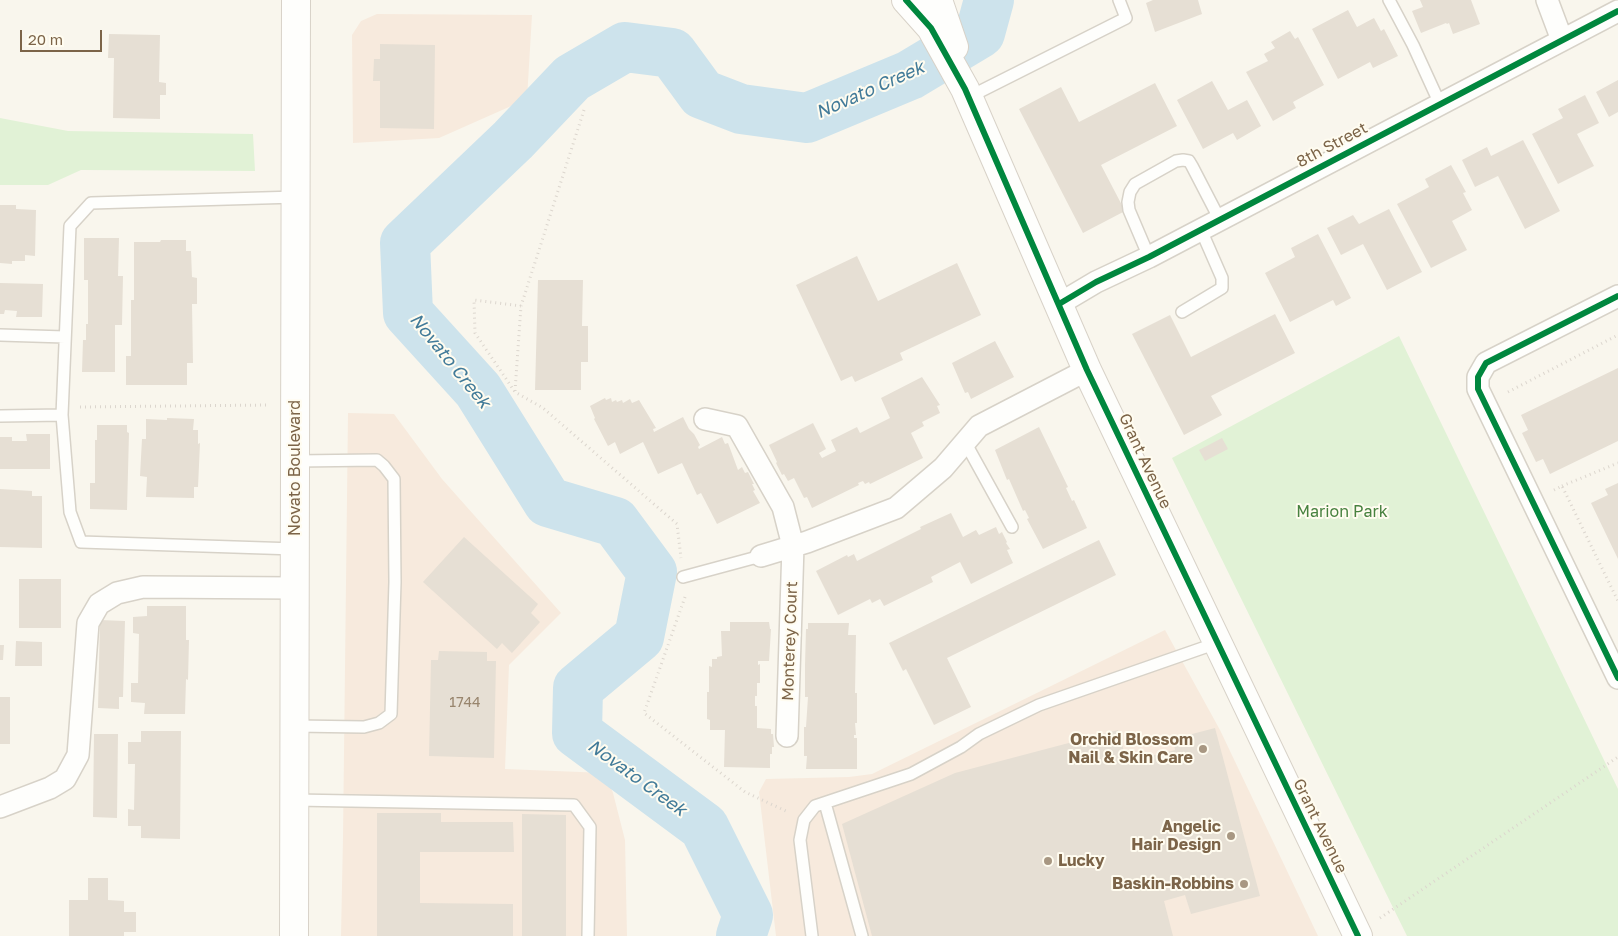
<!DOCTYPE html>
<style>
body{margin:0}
#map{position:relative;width:1618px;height:936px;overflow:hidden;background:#f9f6ed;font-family:"Golos Text",sans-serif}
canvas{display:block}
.scale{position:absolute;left:20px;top:30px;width:82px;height:22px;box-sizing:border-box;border:2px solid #7c6448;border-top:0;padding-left:6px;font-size:15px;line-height:18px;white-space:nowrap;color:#7c6448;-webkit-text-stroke:4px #fffcf0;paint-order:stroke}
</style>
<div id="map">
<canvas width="1618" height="936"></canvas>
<div class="scale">20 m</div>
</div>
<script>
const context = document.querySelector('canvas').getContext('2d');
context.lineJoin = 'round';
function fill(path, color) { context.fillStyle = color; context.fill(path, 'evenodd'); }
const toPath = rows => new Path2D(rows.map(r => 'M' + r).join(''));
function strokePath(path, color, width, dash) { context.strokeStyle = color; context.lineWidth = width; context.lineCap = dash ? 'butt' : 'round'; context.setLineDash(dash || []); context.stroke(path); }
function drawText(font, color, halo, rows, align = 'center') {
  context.font = font + ' "Golos Text",sans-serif'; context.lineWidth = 4; context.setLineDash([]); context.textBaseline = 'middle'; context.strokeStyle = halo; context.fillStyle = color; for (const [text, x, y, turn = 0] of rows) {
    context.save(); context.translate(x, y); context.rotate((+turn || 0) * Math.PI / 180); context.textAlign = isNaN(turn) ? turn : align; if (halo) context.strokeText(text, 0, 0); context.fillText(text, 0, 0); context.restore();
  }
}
const commercial = toPath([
 [377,14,532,15,527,99,439,138,353,143,352,35,361,21],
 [348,413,394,414,442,479,561,613,509,665,505,769,605,773,613,793,625,840,627,936,341,936,343,837],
 [1165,630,1220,730,1318,936,776,936,759,792,766,779,849,777,872,774]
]);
const green = toPath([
 [0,118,68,131,253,134,255,171,81,170,48,185,0,185],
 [1399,336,1618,789,1618,936,1407,936,1172,458]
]);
const river = toPath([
 [741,936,748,915,704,827,577,733,578,688,639,637,652,572,615,522,548,502,478,390,408,313,405,243,513,140,572,78,625,47,672,53,702,94,741,109,807,118,910,75,980,33,989,0]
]);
const building = toPath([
 [1153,0,1198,0,1202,14,1155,32,1146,3],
 [1420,0,1471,0,1480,24,1453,34,1449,23,1447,24,1446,23,1421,33,1412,11,1423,7],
 [1348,10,1357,27,1374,18,1381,31,1384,29,1398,56,1373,68,1370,62,1338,79,1312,29],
 [1290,31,1295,39,1298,37,1324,85,1293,102,1296,108,1273,121,1246,72,1268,61,1264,54,1275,48,1271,42],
 [109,34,160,35,159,82,166,83,166,95,160,95,160,119,113,118,114,58,108,58],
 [380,44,435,45,434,129,380,128,380,81,373,81,374,59,380,59],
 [1618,80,1618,112,1609,117,1596,92],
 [1212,81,1228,110,1247,100,1261,126,1237,140,1233,133,1203,149,1177,100],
 [1155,83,1177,126,1101,165,1125,211,1083,233,1019,109,1061,87,1079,122],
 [1585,95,1599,123,1577,134,1594,166,1558,184,1532,134,1563,118,1558,109],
 [1523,140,1560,211,1525,229,1498,176,1475,187,1462,160,1487,147,1491,156],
 [1451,165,1466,192,1463,193,1472,210,1452,221,1467,250,1431,268,1397,204,1429,187,1425,179],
 [0,205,16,205,16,209,36,210,35,256,25,255,25,261,12,261,12,264,0,263],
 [1389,209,1422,272,1387,290,1363,244,1341,255,1327,228,1353,215,1359,224],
 [1318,234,1351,298,1336,306,1333,300,1290,322,1265,273,1295,257,1291,248],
 [84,238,119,238,118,276,123,276,122,325,115,325,115,372,82,372,83,340,86,340,86,324,88,324,88,280,84,280],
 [161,240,186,240,186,251,191,251,192,277,197,278,197,304,192,304,193,363,187,363,187,385,126,385,126,356,131,356,131,300,134,300,134,242,160,242],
 [857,256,878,301,957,263,981,315,900,353,903,360,855,382,852,376,841,381,796,285],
 [538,280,583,280,582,326,588,326,588,362,581,362,581,390,535,390],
 [0,283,43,284,42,317,16,317,17,311,5,310,4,314,0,314],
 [1275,314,1295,353,1211,396,1222,415,1184,435,1132,334,1170,315,1191,357],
 [995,341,1014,377,971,399,968,392,965,393,952,363],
 [1618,368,1618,441,1550,474,1543,459,1536,462,1522,433,1528,430,1521,415],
 [922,377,940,405,937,406,940,413,922,422,924,426,911,433,923,458,870,484,869,482,865,484,863,481,858,483,859,485,812,508,807,497,804,498,794,478,788,481,784,474,782,475,776,463,777,462,769,445,813,423,826,449,819,453,822,458,836,451,831,440,857,427,860,433,890,418,881,398],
 [605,398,606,400,611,398,612,402,616,400,617,402,622,400,623,403,630,399,632,403,639,400,656,428,653,429,654,432,683,417,689,429,694,434,700,445,698,447,699,449,722,437,725,444,728,443,738,470,742,467,745,473,748,472,754,484,752,484,755,490,753,491,760,503,717,524,701,493,697,495,682,463,658,474,643,442,620,454,615,442,608,446,594,419,595,418,590,406],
 [167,418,194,419,193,430,198,430,198,444,200,443,198,487,194,487,194,498,146,497,147,477,140,476,142,439,146,439,146,419,167,420],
 [97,425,127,425,127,432,129,433,127,510,90,509,90,483,95,483,95,440,97,440],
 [1039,427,1068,487,1066,488,1072,501,1074,500,1087,528,1043,549,1027,519,1029,518,1025,510,1023,511,1009,479,1007,480,995,450],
 [26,434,50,434,50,469,0,469,0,437,12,437,12,441,27,441],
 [1222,438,1228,449,1205,461,1199,450],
 [1618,483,1618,559,1591,503,1608,495,1605,489],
 [0,489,32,491,32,496,42,496,42,548,0,547],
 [951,513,963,537,976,530,979,535,996,527,999,534,1002,532,1007,542,1006,543,1010,549,1007,550,1013,563,971,584,960,562,931,577,933,582,884,606,880,599,872,603,870,599,838,615,816,571,847,555,848,557,854,554,857,561,921,529,920,527],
 [464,537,538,604,531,613,540,622,512,653,502,643,497,649,423,582],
 [1099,540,1116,575,947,658,971,707,934,725,906,669,903,671,889,643],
 [19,579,61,579,61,628,19,628],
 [147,606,186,606,186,640,189,640,188,680,186,679,185,714,144,714,145,703,131,702,131,683,138,683,139,634,133,633,133,617,147,616],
 [100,620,125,621,123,697,119,697,119,709,98,708],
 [730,622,769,622,770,629,771,629,769,661,758,661,758,665,760,664,760,683,757,683,757,696,755,696,755,706,757,706,757,728,771,729,771,734,773,734,774,747,772,747,772,754,770,754,770,768,724,767,725,730,710,730,710,720,707,719,707,692,709,692,709,666,712,667,712,659,717,659,717,657,722,656,721,631,730,631],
 [808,623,849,623,848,635,856,635,855,693,857,693,857,723,855,723,856,735,854,735,854,738,857,738,857,769,806,769,807,756,804,756,804,727,806,727,808,697,805,697,805,665,806,629,808,629],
 [16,641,42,642,42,666,15,666],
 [0,645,4,645,3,660,0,660],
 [439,651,487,652,487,661,496,661,494,758,429,756,431,660,438,660],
 [0,697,10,697,10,744,0,744],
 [1215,728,1260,896,1191,914,1185,895,1164,901,1173,936,872,936,842,824,955,773,1118,730,1127,762,1175,750,1173,739],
 [141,731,181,731,180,839,141,838,141,826,128,826,128,809,134,810,135,764,128,764,128,742,141,742],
 [94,734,118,734,117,818,93,817],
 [377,813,441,813,441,822,513,822,514,852,420,852,420,903,513,904,513,936,377,936],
 [522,814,566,815,566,936,522,936],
 [88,878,108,878,108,900,124,901,124,912,136,912,136,932,124,932,124,936,69,936,69,900,88,900]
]);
const path = toPath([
 [521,306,474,300,475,333,515,392,543,408,677,524,681,558],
 [515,391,521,306,584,110],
 [1508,392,1618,335],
 [80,407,269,405],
 [1562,486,1618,463],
 [1554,490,1562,486,1618,601],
 [685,597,644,713,745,792,788,812],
 [1380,918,1618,757]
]);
const lane = toPath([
 [1389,0,1413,45,1440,104],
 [969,97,1126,18,1119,0],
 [1149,257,1129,210,1128,202,1130,192,1135,184,1176,161,1183,160,1189,161,1192,166,1220,220],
 [1182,312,1222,288,1222,278,1201,230],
 [0,335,65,337],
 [62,415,70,512,81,542,295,549],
 [0,416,62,415,70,226,91,203,296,197],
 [965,442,1012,527],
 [683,577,761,556],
 [295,726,364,727,379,723,391,714,395,582,394,479,384,466,377,460,296,461],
 [295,800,574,805,590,827,588,936],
 [825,803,862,936],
 [812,936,800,840,804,820,815,806,911,774,961,747,979,734,1039,705,1217,643]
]);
const street = toPath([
 [1547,0,1562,40],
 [1618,296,1486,363,1478,377,1478,389,1618,678],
 [1059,304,1096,282,1149,257,1618,11],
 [705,419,737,426,783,507,793,546,787,736],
 [761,556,807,542,896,508,943,468,979,426,1087,370],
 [0,807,50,788,65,779,78,755,88,623,99,604,117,593,143,587,295,588]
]);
const secondary = toPath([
 [906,0,931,28,965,89,1087,370,1358,936],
 [938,0,954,47],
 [294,936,296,0]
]);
const cycleway = toPath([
 [906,0,931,28,965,89,1087,370,1358,936],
 [1618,296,1486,363,1478,377,1478,389,1618,678],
 [1059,304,1096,282,1149,257,1618,11]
]);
const markers = [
 [1203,749,5,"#a89782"],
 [1231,836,5,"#a89782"],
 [1048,861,5,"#a89782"],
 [1244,884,5,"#a89782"]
];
const numberNames = [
 ["1744",465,703]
];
const streetNames = [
 ["8th Street",1332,145,-28],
 ["Grant Avenue",1145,461,65],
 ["Novato Boulevard",295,468,-90],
 ["Monterey Court",790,641,-88],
 ["Grant Avenue",1320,826,64]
];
const parkNames = [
 ["Marion Park",1342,512]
];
const poiNames = [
 ["Orchid Blossom",1193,740],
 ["Nail & Skin Care",1193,758],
 ["Angelic",1221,827],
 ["Hair Design",1221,845],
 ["Lucky",1058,861,"left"],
 ["Baskin-Robbins",1234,884]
];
const waterNames = [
 ["Novato Creek",870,90,-24],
 ["Novato Creek",450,361,51],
 ["Novato Creek",637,778,36]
];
fill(commercial, '#f7eadd');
fill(green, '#e1f2d6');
strokePath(river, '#cde3ec', 50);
fill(building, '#e6dfd4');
strokePath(lane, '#d7d2c8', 14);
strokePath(street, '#d7d2c8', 24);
strokePath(secondary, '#d8d2c8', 30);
strokePath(path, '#dcd6ce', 3, [1, 4]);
strokePath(lane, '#fefefc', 11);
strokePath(street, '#fefefc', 21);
strokePath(secondary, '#fefefc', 28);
strokePath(cycleway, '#00873e', 6);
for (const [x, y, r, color] of markers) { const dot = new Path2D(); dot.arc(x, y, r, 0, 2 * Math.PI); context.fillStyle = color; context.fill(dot); strokePath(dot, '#fffcf0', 2); }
drawText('14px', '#98856d', null, numberNames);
drawText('16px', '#7c6448', '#fffcf0', streetNames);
drawText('16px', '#47823f', '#fffcf0', parkNames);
drawText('bold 16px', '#7c6448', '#fffcf0', poiNames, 'right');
drawText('italic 18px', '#427b99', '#fffcf0', waterNames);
</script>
